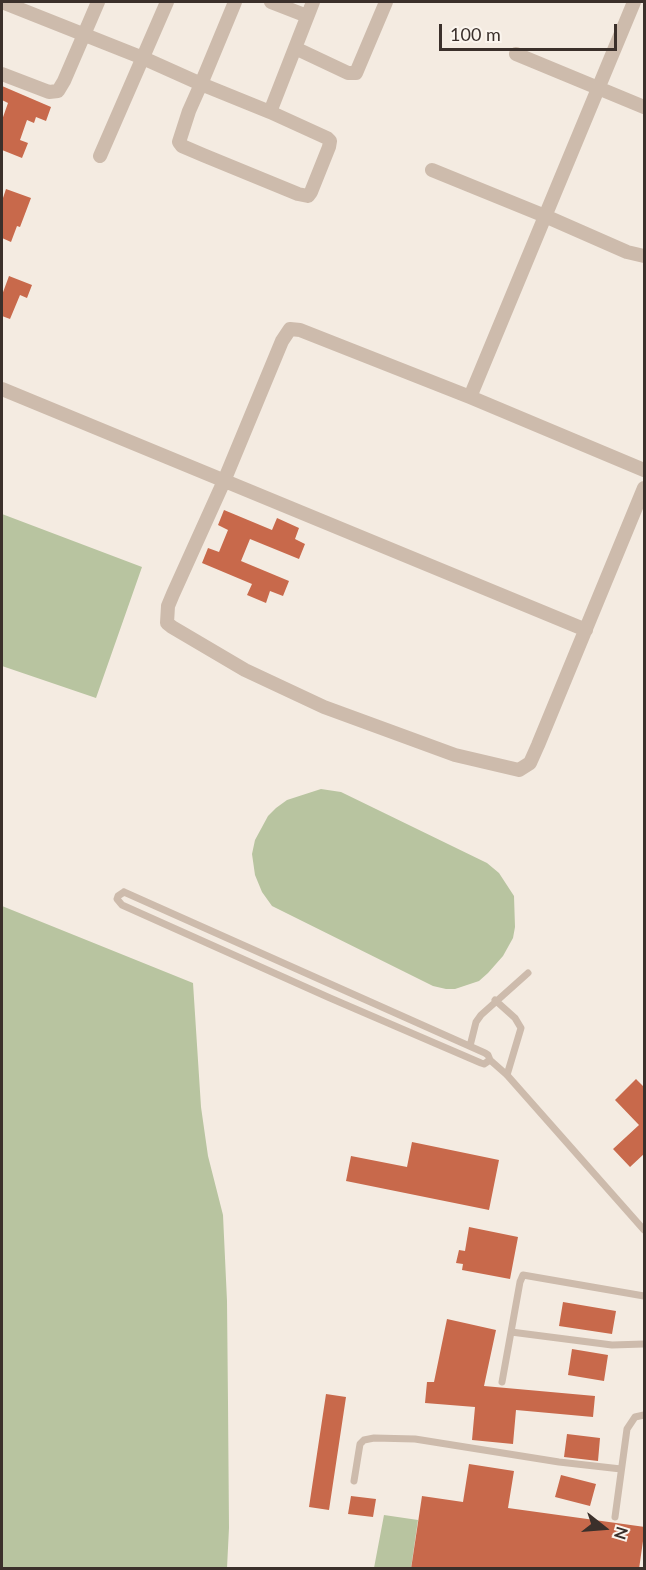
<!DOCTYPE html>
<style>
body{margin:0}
#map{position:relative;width:646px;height:1570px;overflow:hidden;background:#f4ebe1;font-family:Lato,sans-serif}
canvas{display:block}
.frame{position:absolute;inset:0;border:3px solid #3b302b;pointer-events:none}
.north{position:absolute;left:574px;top:1498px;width:60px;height:60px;-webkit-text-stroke:4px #fbf5ee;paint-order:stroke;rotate:107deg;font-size:16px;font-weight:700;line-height:24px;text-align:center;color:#3b302b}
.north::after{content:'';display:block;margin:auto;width:21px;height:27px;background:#3b302b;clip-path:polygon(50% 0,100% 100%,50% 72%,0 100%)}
.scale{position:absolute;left:439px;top:24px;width:178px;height:27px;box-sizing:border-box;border:3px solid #3b302b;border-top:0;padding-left:8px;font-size:18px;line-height:21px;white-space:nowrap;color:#3b302b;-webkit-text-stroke:4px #fbf5ee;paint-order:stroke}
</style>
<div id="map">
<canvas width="646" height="1570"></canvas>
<div class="frame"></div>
<div class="north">N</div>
<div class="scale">100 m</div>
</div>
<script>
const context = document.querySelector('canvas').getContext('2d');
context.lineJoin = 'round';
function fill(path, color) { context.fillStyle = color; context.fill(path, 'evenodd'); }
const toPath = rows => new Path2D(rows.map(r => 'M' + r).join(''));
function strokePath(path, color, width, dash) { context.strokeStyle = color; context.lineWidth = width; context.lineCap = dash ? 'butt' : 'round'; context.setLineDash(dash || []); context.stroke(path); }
const green = toPath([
 [2,514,142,567,96,698,2,666],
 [321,789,341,792,487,863,499,873,514,896,515,927,513,938,503,956,488,973,479,981,455,989,446,989,433,986,272,906,262,892,255,875,252,854,255,840,268,816,276,808,287,800],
 [2,906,193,983,201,1107,208,1156,223,1215,227,1301,228,1403,229,1528,227,1568,2,1568],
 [384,1515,418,1520,411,1568,374,1568]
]);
const building = toPath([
 [2,86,51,107,46,121,36,117,34,123,27,120,20,140,28,143,22,158,2,150,2,120,8,103,2,100],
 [6,189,31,198,20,227,17,226,11,242,2,238,2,201],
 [9,276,32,285,27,298,20,295,10,319,2,316,2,295],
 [224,510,272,530,277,518,299,528,295,539,305,544,299,559,250,539,241,561,289,581,283,596,270,591,266,603,247,595,252,584,202,563,208,548,219,552,228,530,218,525],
 [636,1079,645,1088,645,1153,630,1167,613,1149,639,1125,615,1100],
 [412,1142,499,1160,489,1210,346,1181,351,1156,407,1167],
 [469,1227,518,1237,510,1279,462,1270,463,1264,456,1263,459,1250,465,1251],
 [563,1302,616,1311,612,1334,559,1326],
 [447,1319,496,1330,484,1386,595,1396,593,1417,516,1410,513,1444,472,1440,475,1407,425,1403,427,1382,434,1382],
 [572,1349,608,1355,604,1381,568,1375],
 [326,1394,346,1397,329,1510,309,1507],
 [567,1434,600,1438,598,1461,564,1457],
 [469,1464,514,1471,508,1508,645,1527,639,1569,411,1569,422,1496,463,1502],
 [561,1475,596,1484,590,1506,555,1497],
 [351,1496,376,1499,373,1517,348,1514]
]);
const service = toPath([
 [124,892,485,1053,488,1055,490,1060,484,1064,481,1063,330,998,122,905,117,899,118,896,124,892],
 [495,1000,515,1018,521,1028,507,1075],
 [470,1046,476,1022,481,1015,528,973],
 [490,1060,507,1075,644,1230],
 [511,1332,612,1345,644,1344],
 [502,1382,520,1282,523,1275,644,1296],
 [354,1481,360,1444,364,1440,374,1438,415,1439,559,1462,621,1469],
 [615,1517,627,1429,635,1417,644,1415]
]);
const minor = toPath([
 [2,2,143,58,201,84,270,112,327,138,330,141,329,147,311,192,308,196,298,194,203,155,182,146,179,142,189,111,201,84,235,2],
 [271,2,307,16],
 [295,48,348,73,356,73,386,2],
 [516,54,644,107],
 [2,74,49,92,58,91,64,81,98,2],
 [270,112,313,2],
 [100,156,167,2],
 [432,170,545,216,627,252,644,256],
 [2,389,586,630],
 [470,397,634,2],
 [644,470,470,397,300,330,290,329,282,341,224,481,173,594,168,606,167,623,172,627,245,670,324,707,455,755,519,770,530,763,538,745,644,488]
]);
fill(green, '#b8c4a0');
fill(building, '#c8694b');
strokePath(service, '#cdbbac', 7);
strokePath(minor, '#cdbbac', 14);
</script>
